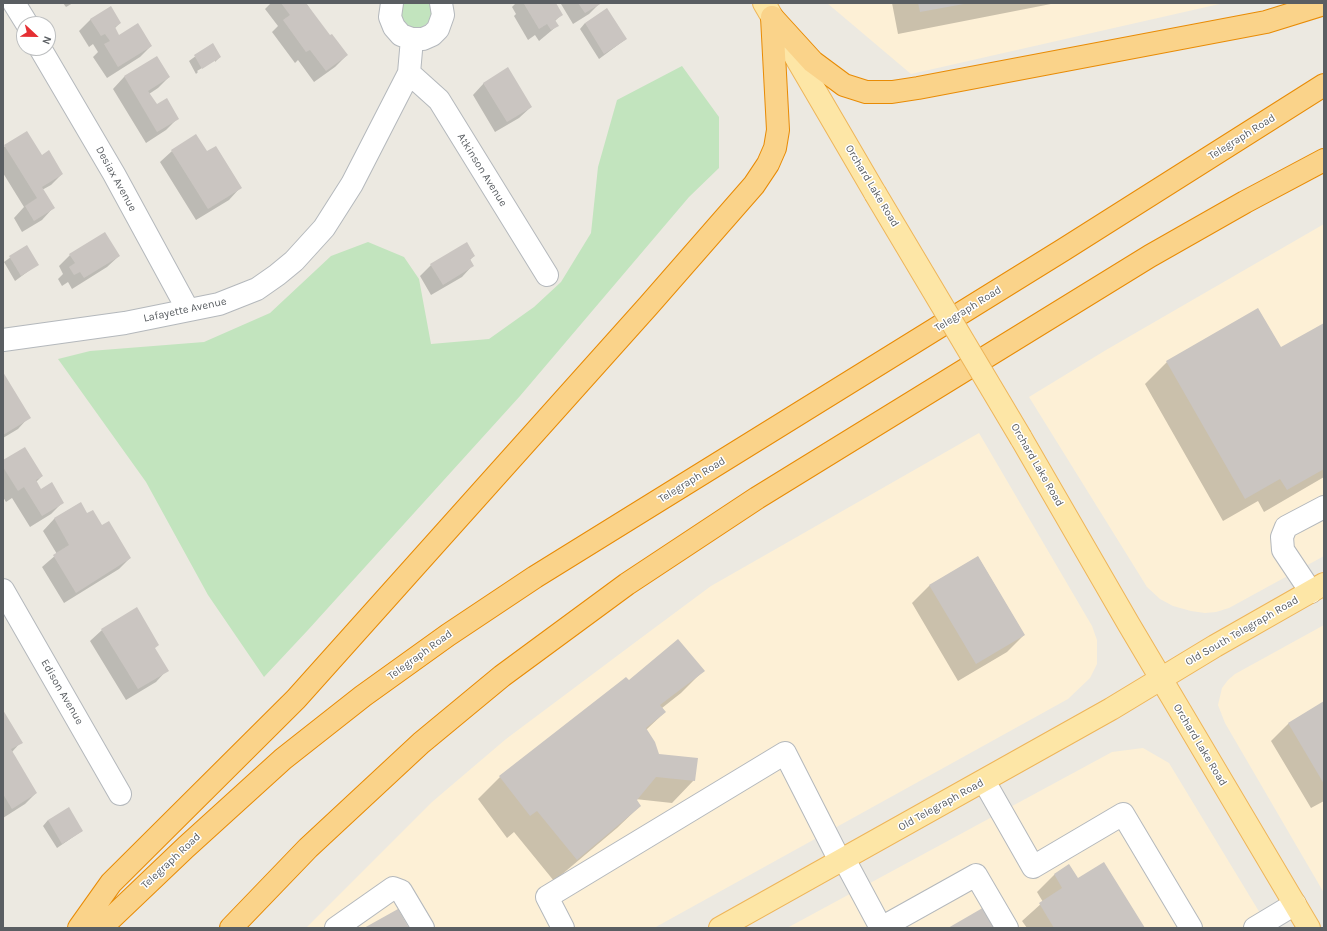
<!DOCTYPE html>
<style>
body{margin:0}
#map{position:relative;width:1327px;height:931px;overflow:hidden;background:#ece9e1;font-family:Karla,sans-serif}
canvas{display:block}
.frame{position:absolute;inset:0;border:4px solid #5a5e62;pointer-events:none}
.north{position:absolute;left:16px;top:16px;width:40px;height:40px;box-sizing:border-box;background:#fff;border:1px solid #bdbfc0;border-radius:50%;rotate:112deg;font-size:11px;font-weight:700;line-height:16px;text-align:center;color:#5a5e62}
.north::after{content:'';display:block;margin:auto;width:14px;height:18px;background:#e52f33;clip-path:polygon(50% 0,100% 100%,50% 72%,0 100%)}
</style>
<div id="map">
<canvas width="1327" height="931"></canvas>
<div class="frame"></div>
<div class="north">N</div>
</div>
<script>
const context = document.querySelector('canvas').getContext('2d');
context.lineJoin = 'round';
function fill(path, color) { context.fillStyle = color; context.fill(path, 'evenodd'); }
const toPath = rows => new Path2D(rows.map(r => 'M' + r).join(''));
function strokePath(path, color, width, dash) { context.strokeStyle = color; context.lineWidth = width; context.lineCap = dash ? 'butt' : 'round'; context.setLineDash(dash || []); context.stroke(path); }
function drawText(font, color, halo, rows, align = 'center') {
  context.font = font + ' Karla,sans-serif'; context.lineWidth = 3; context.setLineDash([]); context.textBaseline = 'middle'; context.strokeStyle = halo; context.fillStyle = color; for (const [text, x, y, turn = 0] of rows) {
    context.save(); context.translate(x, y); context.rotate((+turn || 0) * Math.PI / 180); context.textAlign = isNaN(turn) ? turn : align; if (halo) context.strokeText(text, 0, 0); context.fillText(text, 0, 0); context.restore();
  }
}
const commercial = toPath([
 [827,3,1224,3,911,74],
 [1324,224,1324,556,1229,608,1216,612,1205,613,1191,611,1173,606,1160,599,1147,587,1029,397,1106,350],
 [979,433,1092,626,1097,640,1097,664,1090,678,1068,699,654,928,306,928,432,802,506,739,645,635,711,586],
 [1324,625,1324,893,1225,723,1218,705,1222,688,1228,680,1235,674],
 [1143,748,1169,763,1269,928,787,928,1112,752]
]);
const green = toPath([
 [402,3,429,3,432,8,432,15,429,22,422,27,415,28,408,26,402,21,400,14],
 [682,66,719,117,719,168,689,197,520,396,308,630,264,677,208,595,146,482,58,359,90,351,204,342,270,313,331,256,368,242,404,257,419,279,431,344,489,339,534,307,561,282,591,233,598,167,617,100]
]);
const shadow = toPath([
 [63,3,73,3,66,7],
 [271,3,306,3,329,37,347,55,335,67,314,82,298,60,295,63,272,32,278,26,265,9],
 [516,3,555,3,561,15,555,21,557,26,539,41,535,35,528,40,514,16,516,14,512,7],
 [562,3,600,3,589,14,573,24,561,4],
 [892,3,1056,3,898,34],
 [91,19,120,23,114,29,119,36,151,46,140,57,107,78,93,57,98,52,93,44,89,47,79,31],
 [585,23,626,39,599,59,580,29],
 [212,44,220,57,215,62,215,60,197,71,198,72,196,74,189,61],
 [157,57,169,77,158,88,149,94,157,106,178,118,166,130,146,143,113,89,124,77],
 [484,83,531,107,519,118,495,132,473,95],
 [5,146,41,156,62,174,51,185,42,190,53,208,42,220,22,232,14,218,24,207,3,173,3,148],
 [172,151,240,188,229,200,196,220,160,162],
 [26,246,38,264,15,281,4,262],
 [70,255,119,256,107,267,72,289,68,282,62,286,58,279,63,274,59,266],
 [474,256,470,260,473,265,462,277,431,295,420,276,431,265],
 [1324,324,1324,477,1264,512,1258,501,1223,521,1145,384,1167,362,1281,349],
 [3,374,29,417,18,429,3,438],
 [3,461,42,476,36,482,41,490,63,502,51,514,30,527,12,498,6,502,3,497],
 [80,503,87,514,102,526,130,558,119,569,64,603,42,567,57,554,43,531,54,519],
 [978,557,1024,635,1007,652,958,681,912,603,929,586],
 [102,630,154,649,167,670,156,682,126,700,90,641],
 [703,671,681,693,662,708,665,712,646,730,658,755,694,780,672,803,635,799,640,806,617,828,554,881,514,832,507,838,478,799,500,777,629,681],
 [1324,702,1324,801,1311,808,1271,741,1288,724],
 [3,712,21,742,12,752,36,793,25,804,3,818],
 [48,820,82,831,57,848,43,826],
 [1069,865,1078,880,1144,928,1027,928,1022,921,1043,902,1037,892,1054,875]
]);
const building = toPath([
 [281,3,306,3,330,35,332,34,348,55,326,71,310,50,306,52,283,20,290,15],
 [526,3,556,3,563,15,555,20,559,26,551,30,547,24,539,29,524,4],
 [578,3,602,3,585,13],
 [918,3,964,3,964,4,920,12],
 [111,6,121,23,115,27,119,35,138,23,152,46,118,67,104,44,110,41,105,34,101,36,90,19],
 [607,8,627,39,604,54,585,23],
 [213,43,221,57,202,69,194,55],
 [157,56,170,77,148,91,157,104,167,98,179,119,157,132,124,76],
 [508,67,532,107,507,122,483,83],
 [27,131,42,155,49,150,63,174,42,187,55,208,34,221,25,206,37,198,4,145],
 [196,134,207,151,216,146,242,188,208,209,171,150],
 [105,232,120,256,84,278,80,272,74,275,69,267,75,263,69,254],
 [467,242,475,256,470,259,474,266,443,285,430,264],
 [27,245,39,265,21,276,9,256],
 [1258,308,1281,347,1324,323,1324,469,1287,490,1280,479,1245,499,1166,361],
 [3,372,31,418,3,435],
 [25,447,43,476,36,480,41,489,52,482,64,503,42,516,24,487,18,491,3,467,3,460],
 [81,502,87,513,93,510,102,525,109,521,131,558,76,593,53,555,69,545,54,518],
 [978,556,1025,635,976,664,929,585],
 [137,607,159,645,155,648,169,671,138,689,101,629],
 [678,639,705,671,660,705,666,712,646,728,655,742,659,754,698,758,695,781,656,777,637,800,641,806,577,860,537,811,530,816,499,776,626,677,629,680],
 [1324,701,1324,784,1288,723],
 [3,710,23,743,11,749,37,793,12,809,3,794],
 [69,807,83,831,62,844,48,820],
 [1104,862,1145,928,1054,928,1039,903,1062,888,1054,874,1069,864,1078,878],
 [986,906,999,928,948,928],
 [398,909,409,928,364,928]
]);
const minor = toPath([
 [14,3,27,24],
 [392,3,390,17,394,27,401,35,412,39,423,39,432,35,438,29,443,15,441,3],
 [40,48,114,174,188,310],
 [409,73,439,100,547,275],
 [3,340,125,323,219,304,257,289,277,275,294,261,324,228,352,184,409,73,412,39],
 [3,590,120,794],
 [1311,592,1283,550,1282,537,1286,527,1324,507],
 [984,781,1033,867,1123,814,1191,928],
 [844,859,881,928],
 [336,928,393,888,401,891,423,928],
 [563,928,547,897,785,753,840,861],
 [881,928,976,875,1007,928],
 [1255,928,1295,904]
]);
const major = toPath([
 [764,3,875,193],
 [1021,438,1128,623,1309,928],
 [720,928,1111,709,1215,646,1324,584]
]);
const highway = toPath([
 [772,17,813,62,844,85,866,92,892,92,918,88,1266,22,1324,4],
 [79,928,111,883,296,699,649,305,754,185,768,164,775,148,778,130,772,17],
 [101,928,186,847,283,759,363,696,448,635,535,577,1063,250,1324,85],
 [231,928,308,848,421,743,502,676,627,584,757,498,1150,256,1245,202,1324,160]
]);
const majorBridge = toPath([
 [875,193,1021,438]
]);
const streetNames = [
 ["Telegraph Road",1242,137,-32],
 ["Atkinson Avenue",482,170,58],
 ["Desiax Avenue",116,179,61],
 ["Orchard Lake Road",872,186,59],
 ["Telegraph Road",968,309,-32],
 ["Lafayette Avenue",185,310,-12],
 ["Orchard Lake Road",1037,465,60],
 ["Telegraph Road",692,480,-32],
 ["Old South Telegraph Road",1242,631,-30],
 ["Telegraph Road",420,655,-36],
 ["Edison Avenue",62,692,60],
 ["Orchard Lake Road",1200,745,59],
 ["Old Telegraph Road",941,805,-29],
 ["Telegraph Road",171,861,-43]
];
fill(commercial, '#fdf0d6');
fill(green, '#c2e4be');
fill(shadow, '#0003');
fill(building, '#cac5c1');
strokePath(minor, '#b4b8bc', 24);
strokePath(major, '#eeb559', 24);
strokePath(highway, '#e88b05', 24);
strokePath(minor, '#fff', 22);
strokePath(major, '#fde6a6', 22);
strokePath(highway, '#fad38a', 22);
strokePath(majorBridge, '#eeb559', 24, []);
strokePath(majorBridge, '#fde6a6', 22);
drawText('11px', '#5a5e62', '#fff', streetNames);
</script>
